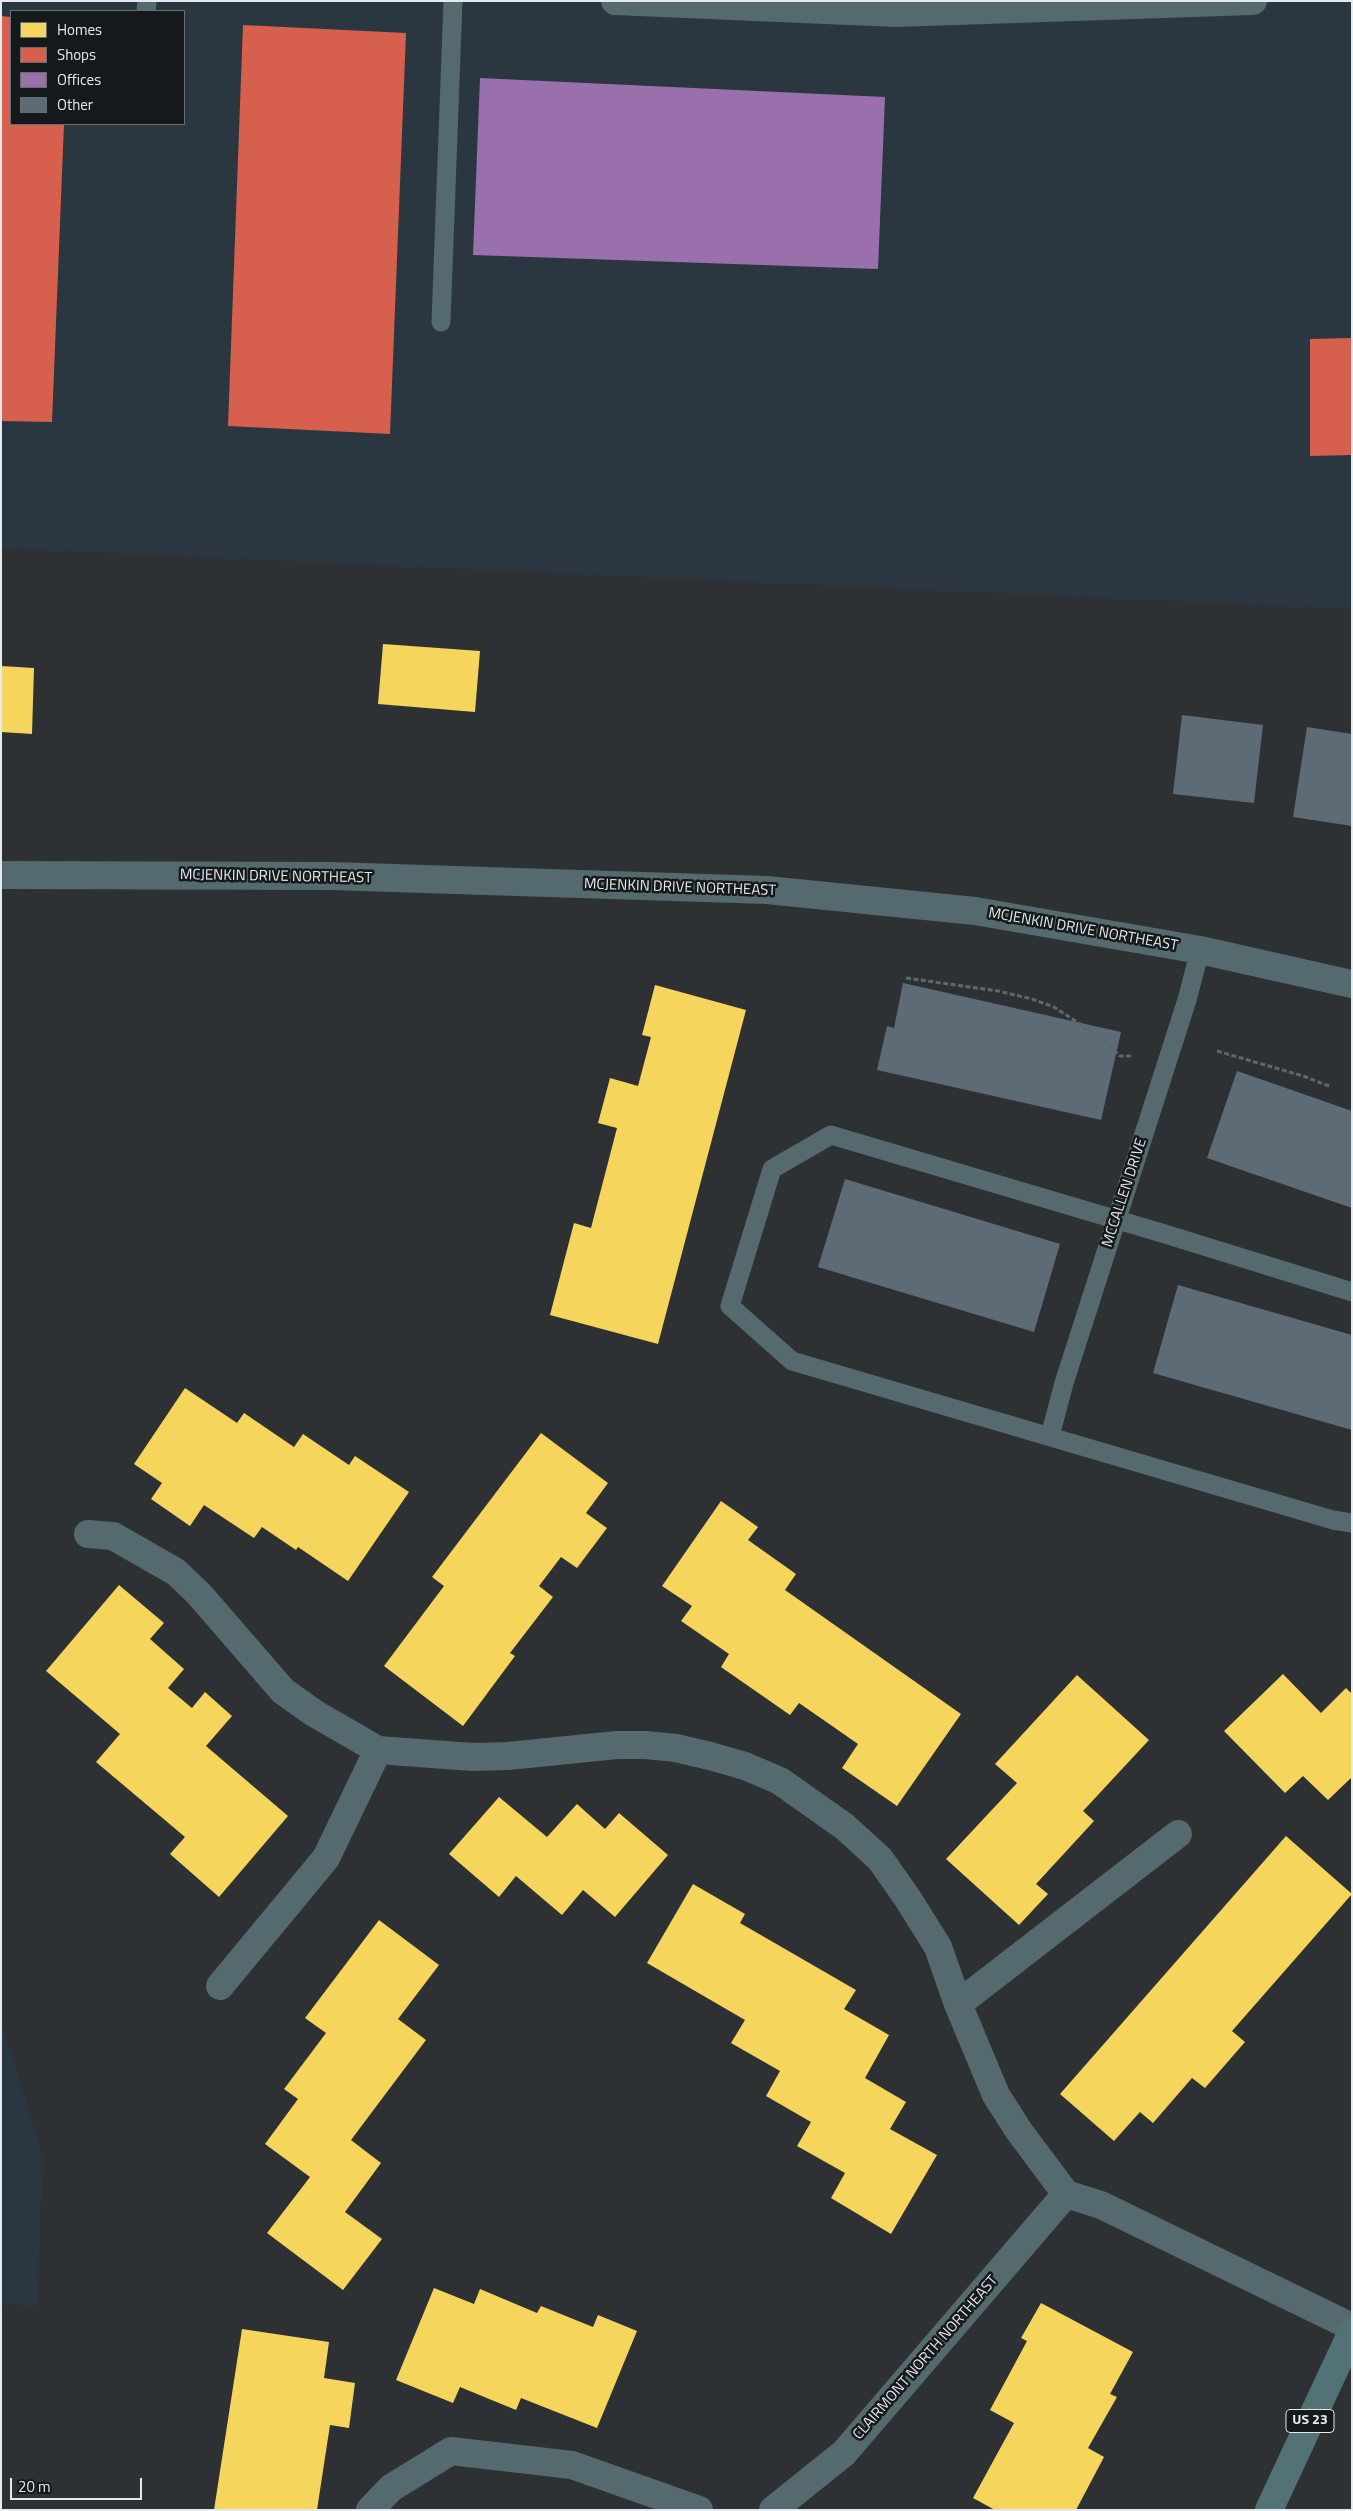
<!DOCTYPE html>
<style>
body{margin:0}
#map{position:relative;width:1353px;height:2511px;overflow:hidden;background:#2e3134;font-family:"Titillium Web",sans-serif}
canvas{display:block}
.frame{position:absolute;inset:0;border:2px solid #e4eaee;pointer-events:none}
.legend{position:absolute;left:10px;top:10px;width:175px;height:115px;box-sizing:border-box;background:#15191c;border:1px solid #686d70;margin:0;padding:6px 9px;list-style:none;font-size:15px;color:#e4eaee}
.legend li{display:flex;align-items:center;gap:10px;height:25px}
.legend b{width:25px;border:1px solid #686d70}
.scale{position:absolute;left:10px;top:2478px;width:132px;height:22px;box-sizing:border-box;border:2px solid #e4eaee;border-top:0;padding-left:6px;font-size:15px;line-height:18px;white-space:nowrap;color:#e4eaee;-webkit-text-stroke:4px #15191c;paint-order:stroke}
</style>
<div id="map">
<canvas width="1353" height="2511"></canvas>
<div class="frame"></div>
<ul class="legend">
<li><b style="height:14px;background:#f6d55c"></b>Homes</li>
<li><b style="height:14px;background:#d6604d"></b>Shops</li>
<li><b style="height:14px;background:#9970ab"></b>Offices</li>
<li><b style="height:14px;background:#5d6b77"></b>Other</li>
</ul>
<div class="scale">20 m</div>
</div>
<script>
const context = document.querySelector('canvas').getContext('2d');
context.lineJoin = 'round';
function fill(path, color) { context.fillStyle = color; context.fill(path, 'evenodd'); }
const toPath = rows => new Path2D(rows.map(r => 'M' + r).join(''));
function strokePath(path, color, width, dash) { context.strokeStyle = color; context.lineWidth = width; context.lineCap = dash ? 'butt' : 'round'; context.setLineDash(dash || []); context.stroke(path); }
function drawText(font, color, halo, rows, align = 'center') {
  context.font = font + ' "Titillium Web",sans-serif'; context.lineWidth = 5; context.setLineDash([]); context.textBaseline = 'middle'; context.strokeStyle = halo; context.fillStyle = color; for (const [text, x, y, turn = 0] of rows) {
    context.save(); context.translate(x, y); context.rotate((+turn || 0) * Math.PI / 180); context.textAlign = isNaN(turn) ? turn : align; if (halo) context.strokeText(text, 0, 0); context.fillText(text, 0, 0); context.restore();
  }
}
const built = toPath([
 [1,1,1352,1,1352,609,1,548],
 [11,11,184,11,184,124,11,124],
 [1,2022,43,2156,37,2306,1,2304]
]);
const homes = toPath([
 [383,644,480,651,475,712,378,704],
 [1,666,34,668,32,734,1,732],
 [655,985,746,1010,658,1344,550,1315,574,1223,591,1228,617,1128,598,1123,610,1078,638,1086,651,1037,642,1035],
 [185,1388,237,1423,244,1413,294,1447,303,1434,349,1465,355,1456,409,1492,348,1581,298,1547,296,1550,262,1527,254,1538,204,1505,190,1526,151,1499,162,1483,134,1464],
 [541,1433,608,1483,586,1513,607,1528,577,1568,561,1557,539,1586,553,1597,510,1653,515,1656,463,1726,384,1666,444,1586,432,1577],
 [721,1501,758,1527,748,1540,796,1574,785,1590,961,1714,897,1806,842,1768,858,1744,799,1703,790,1715,721,1667,729,1654,681,1621,692,1606,662,1586],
 [119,1585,164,1623,150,1639,184,1669,168,1688,192,1708,205,1692,232,1716,206,1746,288,1816,219,1897,170,1854,185,1837,96,1762,120,1734,46,1671],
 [1283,1674,1321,1713,1346,1688,1352,1694,1352,1777,1328,1800,1303,1776,1285,1793,1224,1731],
 [1077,1675,1149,1740,1083,1811,1094,1821,1036,1884,1048,1894,1019,1925,946,1859,1017,1783,995,1764],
 [499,1797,547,1837,577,1804,605,1829,619,1813,668,1855,615,1917,583,1890,562,1915,516,1876,499,1897,449,1854],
 [1286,1836,1352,1894,1232,2031,1245,2042,1205,2088,1192,2078,1153,2123,1140,2112,1114,2141,1060,2094],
 [693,1884,745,1914,740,1923,856,1990,844,2009,889,2035,865,2078,906,2102,890,2129,937,2155,891,2234,831,2198,845,2173,797,2146,811,2122,766,2096,780,2071,731,2043,745,2020,647,1963],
 [379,1920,439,1965,398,2019,426,2040,351,2140,381,2163,345,2212,382,2239,343,2290,267,2233,310,2177,265,2144,298,2099,284,2089,326,2033,305,2018],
 [434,2288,474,2304,480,2289,537,2313,541,2306,593,2327,598,2315,637,2331,597,2428,521,2398,516,2410,460,2387,453,2403,396,2380],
 [1041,2303,1133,2352,1110,2394,1117,2397,1088,2448,1104,2457,1076,2510,995,2510,973,2498,1014,2423,990,2410,1027,2341,1021,2338],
 [242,2329,329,2342,324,2378,355,2383,349,2428,330,2425,317,2510,214,2510]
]);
const shops = toPath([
 [1,16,11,17,11,124,64,124,52,422,1,421],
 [243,25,406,33,390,434,228,426],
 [1352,338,1352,455,1310,456,1310,339]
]);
const offices = toPath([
 [480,78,885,97,878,269,473,255]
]);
const building = toPath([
 [1182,715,1263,725,1254,803,1173,794],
 [1307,727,1352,734,1352,826,1293,817],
 [903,983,1121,1032,1101,1120,877,1070,887,1026,894,1028],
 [1237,1071,1352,1111,1352,1208,1207,1158],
 [845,1179,1060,1244,1034,1332,818,1267],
 [1178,1285,1352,1335,1352,1430,1153,1373]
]);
const path = toPath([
 [906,978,998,991,1032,999,1054,1007,1080,1024,1105,1041,1120,1056,1132,1056],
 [1217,1051,1303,1076,1329,1086]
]);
const service = toPath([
 [146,11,147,1],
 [441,322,453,1],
 [1352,1292,1165,1234,831,1135,772,1169,730,1306,792,1361,1333,1520,1352,1523],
 [1050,1436,1064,1383,1187,1000,1200,950]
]);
const minor = toPath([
 [615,1,896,13,1253,1],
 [1,875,331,876,767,890,975,911,1200,950,1352,984],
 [88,1534,113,1536,176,1572,199,1594,283,1691,314,1713,378,1750,473,1757,508,1756,617,1745,646,1745,676,1748,710,1756,745,1766,780,1781,845,1827,880,1859,908,1899,938,1947,958,2004,996,2095,1019,2131,1066,2194,1101,2205,1352,2327],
 [220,1986,326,1858,378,1750],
 [958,2004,1178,1834],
 [370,2510,391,2488,451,2451,572,2465,699,2510],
 [773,2510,844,2453,1066,2194]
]);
const primary = toPath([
 [1269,2510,1352,2332]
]);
const shields = [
 [1310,2421,48]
];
const shieldNames = [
 ["US 23",1310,2421]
];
const streetNames = [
 ["MCJENKIN DRIVE NORTHEAST",276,877,1],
 ["MCJENKIN DRIVE NORTHEAST",680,888,2],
 ["MCJENKIN DRIVE NORTHEAST",1083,930,10],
 ["MCCALLEN DRIVE",1125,1193,-72],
 ["CLAIRMONT NORTH NORTHEAST",926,2358,-49]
];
fill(built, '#2b3740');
fill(homes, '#f6d55c');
fill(shops, '#d6604d');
fill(offices, '#9970ab');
fill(building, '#5d6b77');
strokePath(path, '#5c696c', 3, [5, 2.5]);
strokePath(service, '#546a6e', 19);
strokePath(minor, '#546a6e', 28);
strokePath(primary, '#537275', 28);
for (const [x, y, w] of shields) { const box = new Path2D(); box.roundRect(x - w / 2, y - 11.5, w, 23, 4); context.fillStyle = '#15191c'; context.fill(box); strokePath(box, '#e4eaee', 1); }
drawText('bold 14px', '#e4eaee', null, shieldNames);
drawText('15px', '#e4eaee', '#15191c', streetNames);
</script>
